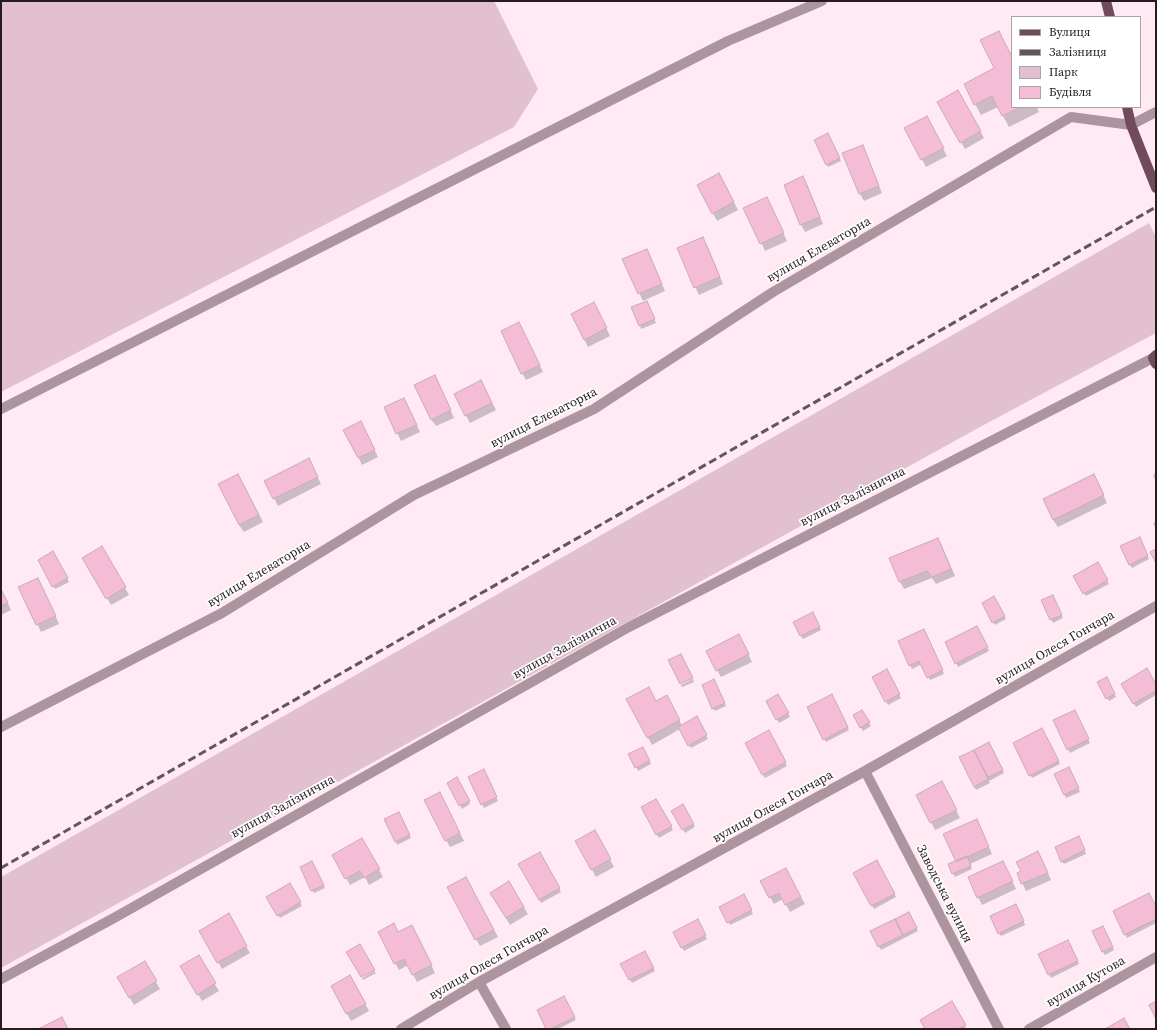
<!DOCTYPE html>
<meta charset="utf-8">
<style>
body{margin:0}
#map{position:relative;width:1157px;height:1030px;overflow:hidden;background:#ffeaf3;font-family:"Source Serif 4",serif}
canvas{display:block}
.frame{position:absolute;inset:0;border:2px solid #271b21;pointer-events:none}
.legend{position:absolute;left:1011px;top:16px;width:130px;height:92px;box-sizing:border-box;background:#fff;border:1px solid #a9a4a6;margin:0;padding:5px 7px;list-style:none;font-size:12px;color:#271b21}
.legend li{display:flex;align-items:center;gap:8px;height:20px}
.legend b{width:20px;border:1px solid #a9a4a6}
</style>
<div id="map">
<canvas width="1157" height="1030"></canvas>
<div class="frame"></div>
<ul class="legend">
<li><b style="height:5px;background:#724a5d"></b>Вулиця</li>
<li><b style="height:5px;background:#63555b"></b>Залізниця</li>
<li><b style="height:11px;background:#e3c0cf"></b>Парк</li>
<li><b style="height:11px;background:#f5bcd6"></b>Будівля</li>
</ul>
</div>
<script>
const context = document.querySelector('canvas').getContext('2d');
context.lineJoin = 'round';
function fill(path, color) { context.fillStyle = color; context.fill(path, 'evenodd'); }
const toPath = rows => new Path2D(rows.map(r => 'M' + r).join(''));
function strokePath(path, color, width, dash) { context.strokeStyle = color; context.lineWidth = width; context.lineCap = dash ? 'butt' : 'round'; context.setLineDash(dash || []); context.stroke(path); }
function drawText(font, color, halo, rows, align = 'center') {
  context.font = font + ' "Source Serif 4",serif'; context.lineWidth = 3.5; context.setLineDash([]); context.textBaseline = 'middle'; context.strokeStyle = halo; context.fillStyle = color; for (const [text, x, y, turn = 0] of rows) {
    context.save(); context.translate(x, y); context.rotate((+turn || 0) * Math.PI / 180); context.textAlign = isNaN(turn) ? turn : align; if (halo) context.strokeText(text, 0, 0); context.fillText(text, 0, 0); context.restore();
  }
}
const green = toPath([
 [1,1,494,1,538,89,514,127,1,392],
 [1149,223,1156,237,1156,333,980,427,1,968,1,877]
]);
const shadow = toPath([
 [1012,58,1012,107,1037,107,1039,112,1009,127,998,107,981,115,975,104,996,69],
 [958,91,984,138,965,149,938,102],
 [930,124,947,156,926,167,906,128],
 [829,137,841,161,828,167,827,164],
 [844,154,866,154,882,193,864,201,860,194],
 [803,177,807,184,823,224,805,232,801,225,785,185],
 [723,182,738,210,717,221,713,213],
 [767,198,787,241,765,251,745,208],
 [707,245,723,284,699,295,678,249],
 [650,257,665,291,643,301,624,260],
 [648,305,656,323,641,329,640,325],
 [598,311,610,336,588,347,584,339],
 [523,331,543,372,526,380,522,373],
 [439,384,454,418,436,426,431,419],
 [485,389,496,410,470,423,455,395],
 [404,399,420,432,401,441,385,408],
 [345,430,365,430,378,457,362,465],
 [313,467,321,484,278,506,265,481],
 [1156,473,1156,482,1153,475],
 [242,482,263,522,244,532,239,525],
 [1098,483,1107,503,1058,527,1053,520],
 [1156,522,1156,529,1153,523],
 [938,539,942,546,955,576,936,584,932,578,904,589,900,582,891,559],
 [1141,542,1149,559,1132,568,1130,565],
 [102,548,129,595,111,605,84,558],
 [53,553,69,582,55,589,39,560],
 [1097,563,1109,584,1086,596,1074,576],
 [42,587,59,624,41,632,20,588],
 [1,589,11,610,1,615],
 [994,597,1006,619,995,625,983,603],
 [1054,600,1063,618,1053,623,1042,601],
 [813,614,821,630,803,639,801,636],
 [977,627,989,651,958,667,946,643],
 [925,634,944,674,930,680,922,664,912,669,899,642],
 [743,643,752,662,721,677,717,670],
 [887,671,901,698,888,705,874,678],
 [1106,678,1116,697,1109,701,1099,682],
 [693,679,694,682,682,687,681,685],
 [716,684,726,706,715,711,713,708],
 [1122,684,1156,686,1156,695,1136,707],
 [777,695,790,717,779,723,767,701],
 [831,695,849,730,826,742,808,708],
 [628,700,671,703,682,726,697,718,708,739,691,748,680,729,652,745],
 [862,711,871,726,863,731,854,716],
 [1076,714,1090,743,1070,753,1054,721],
 [1042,730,1060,764,1032,778,1014,744],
 [769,732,787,766,765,778,747,744],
 [989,744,1004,773,989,781,990,783,976,790,960,758],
 [645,751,651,764,638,771,630,754],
 [1071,771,1080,792,1066,798,1065,795],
 [485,774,498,801,484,808,482,804],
 [457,779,470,804,462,809,448,783],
 [946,790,960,818,935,830,917,795],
 [443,800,464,841,450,847,446,840],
 [656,800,673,830,659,838,642,808],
 [683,805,695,827,685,833,672,811],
 [401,817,411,838,397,845,396,841],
 [980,827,992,854,970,864,972,869,955,877,953,873,957,862],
 [595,832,614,867,596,877,577,842],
 [362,840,383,877,369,885,365,877,350,885,333,855],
 [1080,841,1086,854,1064,864,1062,861],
 [540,853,561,892,541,903,520,865],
 [1042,860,1051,880,1026,891,1018,874],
 [877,861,896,897,874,909,855,873],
 [1003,862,1016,889,982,905,978,897],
 [314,866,325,888,314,893,312,890],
 [789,876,805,904,790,912,783,899,774,904,761,882],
 [509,883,528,914,510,925,491,894],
 [290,884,302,906,280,918,268,897],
 [470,885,498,937,480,946,476,939],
 [744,895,753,914,730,925,720,907],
 [1018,908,1025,925,1001,936,999,933],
 [1156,908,1156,923,1127,938,1114,912],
 [228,915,250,953,222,969,200,931],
 [911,916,918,931,881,950,872,932],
 [697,920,707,939,684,951,674,932],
 [394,925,399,933,416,933,435,973,417,982,408,965,399,970,395,963],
 [1105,930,1114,950,1105,955,1103,952],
 [1070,944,1079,964,1051,978,1039,955],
 [645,953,655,971,632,983,622,964],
 [198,956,219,991,202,1001,181,966],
 [144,962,160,989,134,1005,118,978],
 [374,971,376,973,363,980,362,978],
 [350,976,369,1011,351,1021,332,987],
 [564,998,576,1020,558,1029,547,1029],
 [952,1003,966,1028,926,1029]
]);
const building = toPath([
 [999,31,1012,57,1012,107,1021,107,1002,116,992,96,974,105,964,84,994,68,980,40,999,31],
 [958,90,981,131,960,143,937,102,958,90],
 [927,116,944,148,921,160,904,128,927,116],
 [828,133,840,158,826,165,814,140,828,133],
 [863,145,879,186,859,194,842,153,863,145],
 [719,173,734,202,712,214,697,185,719,173],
 [803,176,820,217,800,225,784,185,803,176],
 [767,197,784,233,760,244,743,208,767,197],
 [703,237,720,277,694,288,677,248,703,237],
 [647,249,662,284,638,294,622,259,647,249],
 [647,301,655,319,639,326,631,307,647,301],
 [594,302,607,328,584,340,571,314,594,302],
 [519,322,540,365,521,374,501,331,519,322],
 [435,375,451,410,431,420,414,385,435,375],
 [481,380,492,403,465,416,454,394,481,380],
 [404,398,417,425,396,434,384,407,404,398],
 [361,421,375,450,358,458,343,430,361,421],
 [309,458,318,477,273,499,264,481,309,458],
 [238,474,259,515,239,525,218,484,238,474],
 [1094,474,1104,495,1053,520,1043,499,1094,474],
 [1140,537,1148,556,1129,565,1120,546,1140,537],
 [938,538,951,569,932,577,927,571,899,582,889,558,938,538],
 [102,546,126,587,106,599,82,558,102,546],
 [1156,549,1156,563,1150,552,1156,549],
 [53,551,68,578,52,587,38,560,53,551],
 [1098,562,1108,580,1083,594,1073,576,1098,562],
 [38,578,56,616,36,625,18,587,38,578],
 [1,589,8,603,1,606,1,589],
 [1053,595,1062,615,1050,620,1041,600,1053,595],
 [994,596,1005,616,992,623,982,603,994,596],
 [813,612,820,627,800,636,793,622,813,612],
 [977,626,988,647,955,664,945,642,977,626],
 [924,629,943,670,927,678,919,661,909,666,898,641,924,629],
 [739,634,749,654,716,671,706,651,739,634],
 [681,654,693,678,680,684,668,660,681,654],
 [1147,668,1156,684,1156,691,1133,704,1121,684,1147,668],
 [887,669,900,694,885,702,872,677,887,669],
 [1107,677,1115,694,1106,699,1097,682,1107,677],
 [714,679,725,703,712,709,702,685,714,679],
 [649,687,656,701,667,695,680,720,647,738,626,699,649,687],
 [778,694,789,713,776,720,766,701,778,694],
 [832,694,848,727,823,740,807,707,832,694],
 [862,710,870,722,860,728,853,715,862,710],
 [1075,710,1089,739,1067,750,1053,720,1075,710],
 [697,716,707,735,688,746,678,727,697,716],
 [1042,728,1059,761,1029,776,1013,743,1042,728],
 [769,730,786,762,762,775,745,743,769,730],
 [989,742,1003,770,988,777,974,750,989,742],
 [643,747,650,761,635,768,628,754,643,747],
 [974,750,988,779,974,787,959,757,974,750],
 [1069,767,1079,788,1064,795,1054,774,1069,767],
 [484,769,497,797,481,805,468,777,484,769],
 [457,777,470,801,459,806,447,783,457,777],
 [942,781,957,810,930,823,916,795,942,781],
 [440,792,460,833,445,841,424,800,440,792],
 [656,799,672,826,656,835,641,807,656,799],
 [683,804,694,824,682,830,671,811,683,804],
 [399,812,410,835,395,842,384,819,399,812],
 [977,819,989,847,956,862,943,834,977,819],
 [595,830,611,859,591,870,575,841,595,830],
 [1079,836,1085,850,1061,862,1055,847,1079,836],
 [362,838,380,869,364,878,360,871,345,879,332,855,362,838],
 [1038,851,1048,873,1021,884,1017,873,1021,871,1016,862,1038,851],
 [540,852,560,888,539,900,518,864,540,852],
 [967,856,971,866,952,874,948,864,967,856],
 [877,860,895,894,871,906,853,873,877,860],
 [312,861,324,885,311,891,300,867,312,861],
 [1003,861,1013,881,977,898,968,877,1003,861],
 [786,868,801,897,785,905,779,893,769,898,760,881,786,868],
 [466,877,494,930,475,940,447,887,466,877],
 [509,881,524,907,506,918,490,893,509,881],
 [290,883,301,902,277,916,266,897,290,883],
 [1149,893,1156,906,1156,919,1124,935,1113,911,1149,893],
 [744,894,752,910,727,923,719,907,744,894],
 [1016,904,1024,921,998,934,990,916,1016,904],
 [909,912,917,928,903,935,895,919,909,912],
 [229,913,247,946,217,963,199,931,229,913],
 [698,919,706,935,681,948,673,932,698,919],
 [895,919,903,935,878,947,870,931,895,919],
 [394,923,398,932,412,925,432,965,412,975,404,959,394,964,378,932,394,923],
 [1103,926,1113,947,1102,952,1092,931,1103,926],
 [1068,940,1078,961,1048,975,1038,954,1068,940],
 [360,944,375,970,361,977,346,952,360,944],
 [645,951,654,968,629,980,620,964,645,951],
 [199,955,216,983,197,995,180,966,199,955],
 [145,961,157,981,129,998,117,977,145,961],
 [350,975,366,1004,346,1014,331,986,350,975],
 [564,996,575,1017,550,1029,546,1029,537,1010,564,996],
 [952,1001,966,1025,958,1029,925,1029,920,1020,952,1001],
 [1156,1001,1156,1019,1149,1005,1156,1001],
 [62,1017,68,1029,38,1029,62,1017],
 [1124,1018,1130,1029,1105,1029,1124,1018]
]);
const minor = toPath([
 [1,409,728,41,822,1],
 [1,727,222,613,414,495,594,409,773,292,1071,117,1131,125,1156,112],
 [865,771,999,1029],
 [1,979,114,918,629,627,1153,358],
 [479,982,506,1029],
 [401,1029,479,982,865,771,1156,606],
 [1029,1029,1156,957]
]);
const major = toPath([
 [1106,1,1110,17],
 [1127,107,1131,125,1156,188],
 [1156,355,1153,358,1156,364]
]);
const rail = toPath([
 [1,868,1156,207]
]);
const streetNames = [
 ["вулиця Елеваторна",819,250,-30],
 ["вулиця Елеваторна",544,418,-27],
 ["вулиця Залізнична",853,497,-27],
 ["вулиця Елеваторна",259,574,-31],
 ["вулиця Залізнична",565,648,-29],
 ["вулиця Олеся Гончара",1055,648,-30],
 ["вулиця Залізнична",283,807,-29],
 ["вулиця Олеся Гончара",773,807,-29],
 ["Заводська вулиця",944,894,63],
 ["вулиця Олеся Гончара",489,963,-30],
 ["вулиця Кутова",1086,982,-30]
];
fill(green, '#e3c0cf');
fill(shadow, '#0003');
fill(building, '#f5bcd6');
strokePath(building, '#caaab8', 1);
strokePath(minor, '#ad959f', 10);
strokePath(major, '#724a5d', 10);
strokePath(rail, '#63555b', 3, [8, 4]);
drawText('13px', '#271b21', '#fff', streetNames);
</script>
